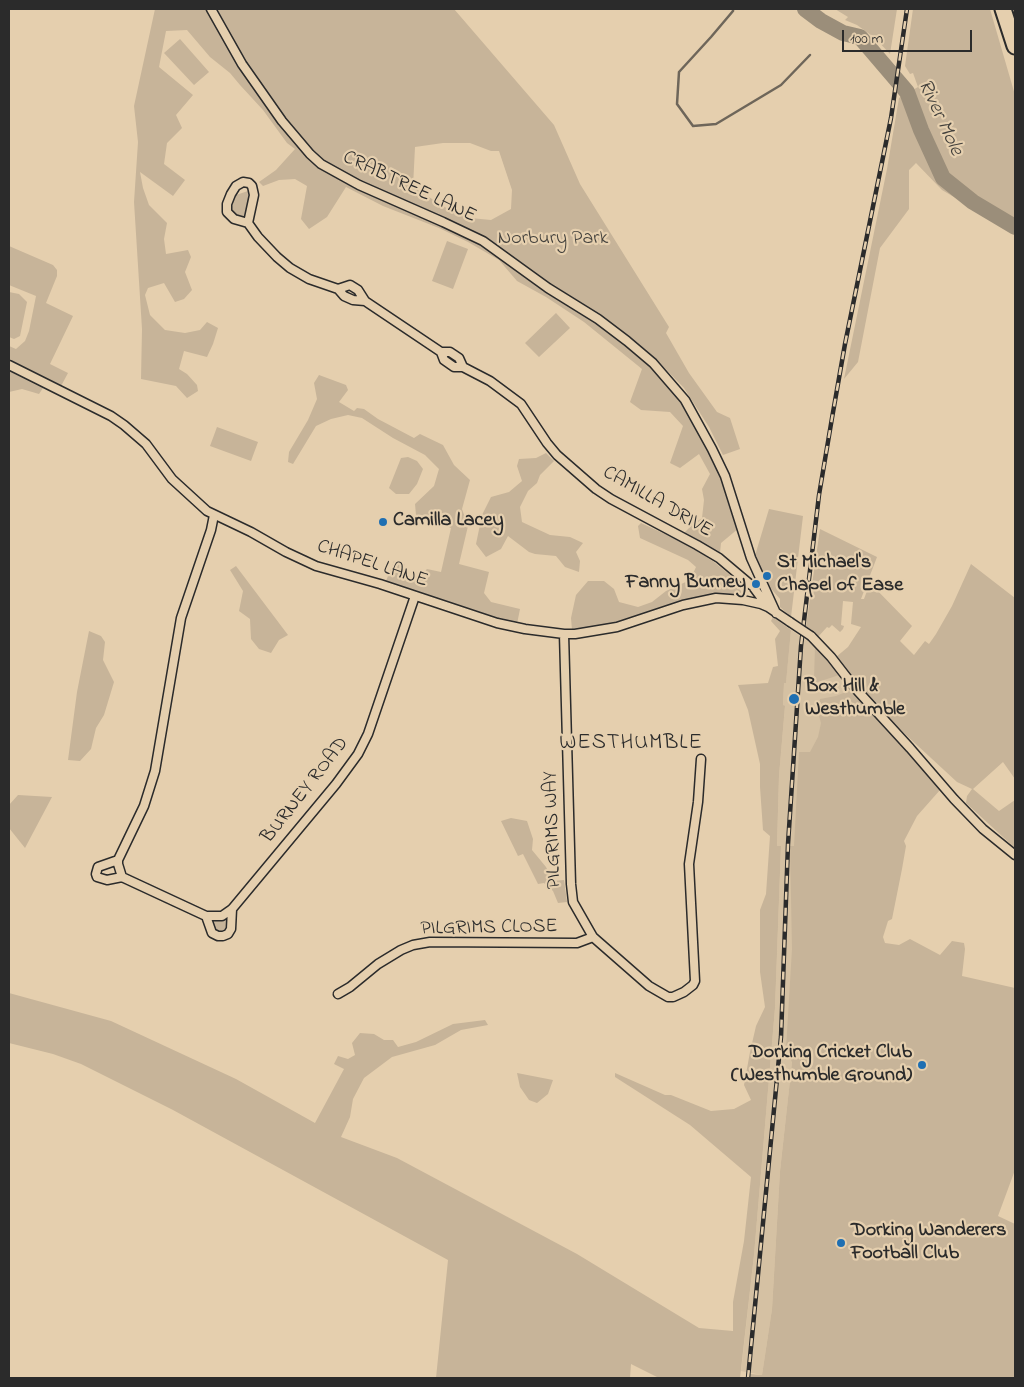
<!DOCTYPE html>
<style>
body{margin:0}
#map{position:relative;width:1024px;height:1387px;overflow:hidden;background:#e5cfae;font-family:"Indie Flower",sans-serif}
canvas{display:block}
.frame{position:absolute;inset:0;border:10px solid #2b2b2b;pointer-events:none}
.scale{position:absolute;left:842px;top:30px;width:130px;height:22px;box-sizing:border-box;border:2px solid #2b2b2b;border-top:0;padding-left:6px;font-size:15px;line-height:18px;white-space:nowrap;color:#2b2b2b;-webkit-text-stroke:4px #e5cfae;paint-order:stroke}
</style>
<div id="map">
<canvas width="1024" height="1387"></canvas>
<div class="frame"></div>
<div class="scale">100 m</div>
</div>
<script>
const context = document.querySelector('canvas').getContext('2d');
context.lineJoin = 'round';
function fill(path, color) { context.fillStyle = color; context.fill(path, 'evenodd'); }
const toPath = rows => new Path2D(rows.map(r => 'M' + r).join(''));
function strokePath(path, color, width, dash) { context.strokeStyle = color; context.lineWidth = width; context.lineCap = dash ? 'butt' : 'round'; context.setLineDash(dash || []); context.stroke(path); }
function drawText(font, color, halo, rows, align = 'center') {
  context.font = font + ' "Indie Flower",sans-serif'; context.lineWidth = 4.5; context.setLineDash([]); context.textBaseline = 'middle'; context.strokeStyle = halo; context.fillStyle = color; for (const [text, x, y, turn = 0] of rows) {
    context.save(); context.translate(x, y); context.rotate((+turn || 0) * Math.PI / 180); context.textAlign = isNaN(turn) ? turn : align; if (halo) context.strokeText(text, 0, 0); context.fillText(text, 0, 0); context.restore();
  }
}
const built = toPath([
 [791,630,815,646,853,689,801,1053,792,1062,780,1171,772,1309,762,1375,741,1371,754,1255,775,1008,781,846,777,846,779,776,785,706,783,706,784,683,786,682]
]);
const green = toPath([
 [155,9,454,9,554,125,580,184,669,327,666,333,689,373,717,412,730,418,740,449,723,455,709,427,684,388,654,357,648,363,680,397,697,427,722,480,739,528,721,543,720,553,684,533,693,524,702,518,704,500,702,489,710,474,699,454,680,468,670,463,683,426,670,412,641,410,630,402,642,369,584,322,546,297,517,281,499,260,468,242,439,228,383,206,346,187,327,217,309,229,301,219,307,186,295,179,279,180,263,186,259,182,276,170,295,149,287,143,263,110,240,85,230,73,210,57,187,30,166,31,159,67,193,95,176,115,182,128,167,143,164,164,185,180,173,196,140,172,143,188,149,205,167,223,164,239,166,254,188,250,191,257,185,272,192,290,184,299,175,302,164,283,148,288,145,295,150,315,165,330,185,333,200,330,207,322,218,328,213,344,207,357,184,351,179,369,187,374,197,385,198,391,187,398,176,386,141,379,142,329,134,202,138,142,134,106],
 [443,143,470,143,491,151,499,151,512,190,511,209,491,220,470,218,448,209,413,187,415,147],
 [835,9,897,9,890,54,875,38,857,25,845,20,848,17],
 [913,9,990,9,1015,95,1015,233,942,190,916,163,909,170,909,209,880,248,858,362,844,379,887,169,899,98,918,87,913,73,910,74,905,66],
 [180,39,209,72,194,85,164,53],
 [248,191,251,194,247,214,243,218,231,212,230,205,236,195],
 [447,241,468,249,453,289,432,281],
 [9,246,53,265,57,270,57,276,46,303,73,316,50,364,68,373,60,388,9,361,9,346,16,349,25,341,29,331,36,296,9,285],
 [9,292,19,294,27,302,20,336,14,339,9,337],
 [556,313,570,328,539,357,525,343],
 [9,371,34,384,43,388,39,394,22,389,9,392],
 [319,375,346,385,348,390,339,402,354,411,357,408,364,409,378,419,414,438,420,434,443,445,454,465,470,480,462,509,468,526,459,564,489,572,484,593,491,602,520,609,517,624,498,620,386,581,394,561,405,564,403,576,416,580,427,569,441,572,451,528,436,521,416,515,415,504,434,486,439,469,425,455,393,438,362,418,348,415,331,419,316,426,293,464,288,462,289,452,308,420,317,399,314,383],
 [217,427,258,442,251,461,210,446],
 [546,453,554,461,540,475,537,483,528,491,520,507,522,522,550,535,570,537,583,543,576,552,580,561,579,572,565,567,556,556,535,554,529,552,508,536,501,549,486,557,476,544,482,515,491,497,509,492,522,481,517,466,519,459,536,458],
 [408,457,417,461,423,469,417,484,409,494,396,494,389,488,401,458],
 [769,509,803,516,791,617,780,607,780,599,767,584,754,559],
 [641,523,686,544,714,562,730,575,743,594,741,597,723,595,617,624,584,630,572,630,571,618,576,595,588,581,604,581,614,589,619,602,638,607,652,602,666,591,690,580,696,567,688,560,640,538,638,526],
 [820,529,877,557,861,599,864,599,870,583,912,626,900,641,914,655,925,641,929,644,936,634,952,606,971,564,1015,598,1015,779,1003,762,973,789,999,811,1015,800,1015,848,966,803,967,796,972,789,957,782,905,734,861,689,836,657,848,647,861,627,851,624,853,602,843,601,841,625,844,626,843,629,840,632,832,625,829,628,827,627,818,637,813,631,806,626],
 [236,566,288,635,279,640,271,653,259,649,251,639,250,619,239,611,243,591,230,570],
 [773,617,791,630,786,683,784,683,783,705,785,706,779,776,777,846,781,846,775,1008,754,1255,740,1378,659,1378,631,1364,630,1378,436,1378,448,1260,173,1110,81,1064,53,1054,9,1043,9,993,111,1021,236,1079,315,1123,344,1069,334,1064,338,1056,348,1059,355,1055,352,1043,360,1033,374,1034,384,1040,393,1040,398,1047,416,1042,453,1024,485,1020,488,1025,461,1030,435,1045,392,1057,364,1078,353,1099,350,1117,341,1137,397,1158,577,1254,699,1328,733,1331,733,1302,744,1241,751,1177,690,1125,615,1077,615,1073,665,1095,671,1095,711,1111,734,1109,751,1100,744,1085,750,1052,756,1026,765,1007,760,972,760,910,766,894,770,836,763,830,760,787,760,764,748,710,738,685,768,683,773,667,778,666,775,639,780,631,771,621],
 [89,631,101,636,105,642,103,660,114,682,104,715,96,728,91,749,80,761,68,760,77,692],
 [815,646,828,661,839,675,815,683,814,680],
 [853,689,860,699,906,747,940,790,917,816,904,841,906,846,902,869,892,919,888,921,883,937,885,943,899,945,910,939,940,955,952,941,964,943,965,949,962,976,1015,988,1015,1170,998,1216,1015,1224,1015,1378,750,1378,750,1374,762,1375,772,1309,780,1171,792,1062,786,1049,792,949,790,846,794,846,799,752,810,752,818,737,821,723,818,712,820,699,836,696],
 [18,795,52,797,25,848,9,828,9,805],
 [511,818,527,821,533,839,532,850,546,867,553,881,564,880,567,902,558,903,553,891,544,883,538,884,523,854,518,856,501,821],
 [223,919,228,921,229,926,227,931,220,933,214,932,211,922,216,920],
 [517,1073,553,1080,548,1094,537,1103,529,1100,520,1087]
]);
const stream = toPath([
 [733,9,733,11,711,37,679,72,677,104,693,126,716,124,781,85,810,55]
]);
const river = toPath([
 [805,9,821,21,843,33,860,37,907,92,921,130,943,178,973,202,1015,227]
]);
const street = toPath([
 [211,9,242,64,282,121,310,154,321,164,359,185,443,222,483,241,548,288,598,319,627,341,653,363,685,400,712,449,725,476,751,558,776,613],
 [248,223,254,195,252,186,249,183,243,182,236,186,231,194,227,204,227,212,234,219,248,223,258,237,277,257,290,268,309,279,338,289,344,296,353,300,365,301,441,352,444,360,454,367,463,367,490,381,521,404,547,443,557,455,596,489,611,499,697,545,719,558,751,585],
 [338,289,350,285,358,290,365,301],
 [441,352,450,352,459,358,463,367],
 [9,365,111,416,124,425,146,444,172,479,207,511,251,532,286,552,316,566,380,584,497,623,525,629,564,634,575,634,617,627,683,605,716,598,743,600,761,604,768,607,790,622],
 [214,515,211,530,181,618,155,771,144,806,118,860,118,864,122,877,206,916,222,916,232,909,336,784,358,754,368,734,415,596],
 [754,588,768,607],
 [564,634,571,884,573,902,593,937,649,986,668,997,673,997,684,992,693,985,695,981,689,864,698,802,701,759],
 [811,636,831,657,855,688,910,748,954,799,983,829,1015,855],
 [118,860,98,867,96,874,97,877,107,880,122,877],
 [206,916,212,933,218,936,223,936,228,934,231,929,232,909],
 [338,994,350,987,378,964,401,950,413,945,430,942,577,943,593,937]
]);
const highway = toPath([
 [1003,9,1015,46]
]);
const rail = toPath([
 [748,1378,781,1037,788,844,801,646,819,495,832,418,845,344,891,118,907,9]
]);
const streetBridge = toPath([
 [790,622,811,636]
]);
const markers = [
 [383,522,5,"#1f6fb2"],
 [767,576,5,"#1f6fb2"],
 [756,584,5,"#1f6fb2"],
 [794,699,6,"#1f6fb2"],
 [922,1065,5,"#1f6fb2"],
 [841,1243,5,"#1f6fb2"]
];
const streetNames = [
 ["CRABTREE LANE",409,188,25],
 ["CAMILLA DRIVE",657,503,30],
 ["CHAPEL LANE",372,565,18],
 ["BURNEY ROAD",306,791,-52],
 ["PILGRIMS WAY",554,830,-92],
 ["PILGRIMS CLOSE",489,929,-1]
];
const parkNames = [
 ["Norbury Park",553,240]
];
const poiNames = [
 ["Camilla Lacey",393,522],
 ["St Michael's",777,564],
 ["Chapel of Ease",777,587],
 ["Fanny Burney",746,584,"right"],
 ["Box Hill &",805,688],
 ["Westhumble",805,711],
 ["Dorking Cricket Club",912,1054,"right"],
 ["(Westhumble Ground)",912,1077,"right"],
 ["Dorking Wanderers",851,1232],
 ["Football Club",851,1255]
];
const waterNames = [
 ["River Mole",939,118,65]
];
const quarterNames = [
 ["WESTHUMBLE",631,744]
];
fill(built, '#d5c1a3');
fill(green, '#c7b499');
strokePath(stream, '#6e665a', 2.5);
strokePath(river, '#9b8e7a', 16);
strokePath(street, '#2b2b2b', 11);
strokePath(highway, '#2b2b2b', 19);
strokePath(street, '#e5cfae', 8);
strokePath(highway, '#e5cfae', 15);
strokePath(rail, '#2b2b2b', 4.5);
strokePath(rail, '#e5cfae', 2.5, [8]);
strokePath(streetBridge, '#2b2b2b', 11, []);
strokePath(streetBridge, '#e5cfae', 8);
for (const [x, y, r, color] of markers) { const dot = new Path2D(); dot.arc(x, y, r, 0, 2 * Math.PI); context.fillStyle = color; context.fill(dot); strokePath(dot, '#e5cfae', 2); }
drawText('20px', '#2b2b2b', '#e5cfae', streetNames);
drawText('20px', '#42403c', '#e5cfae', parkNames);
drawText('bold 20px', '#2b2b2b', '#e5cfae', poiNames, 'left');
drawText('italic 21px', '#413f3b', '#e5cfae', waterNames);
context.letterSpacing = '1px';
drawText('22px', '#2b2b2b', '#e5cfae', quarterNames);
context.letterSpacing = '0px';
</script>
